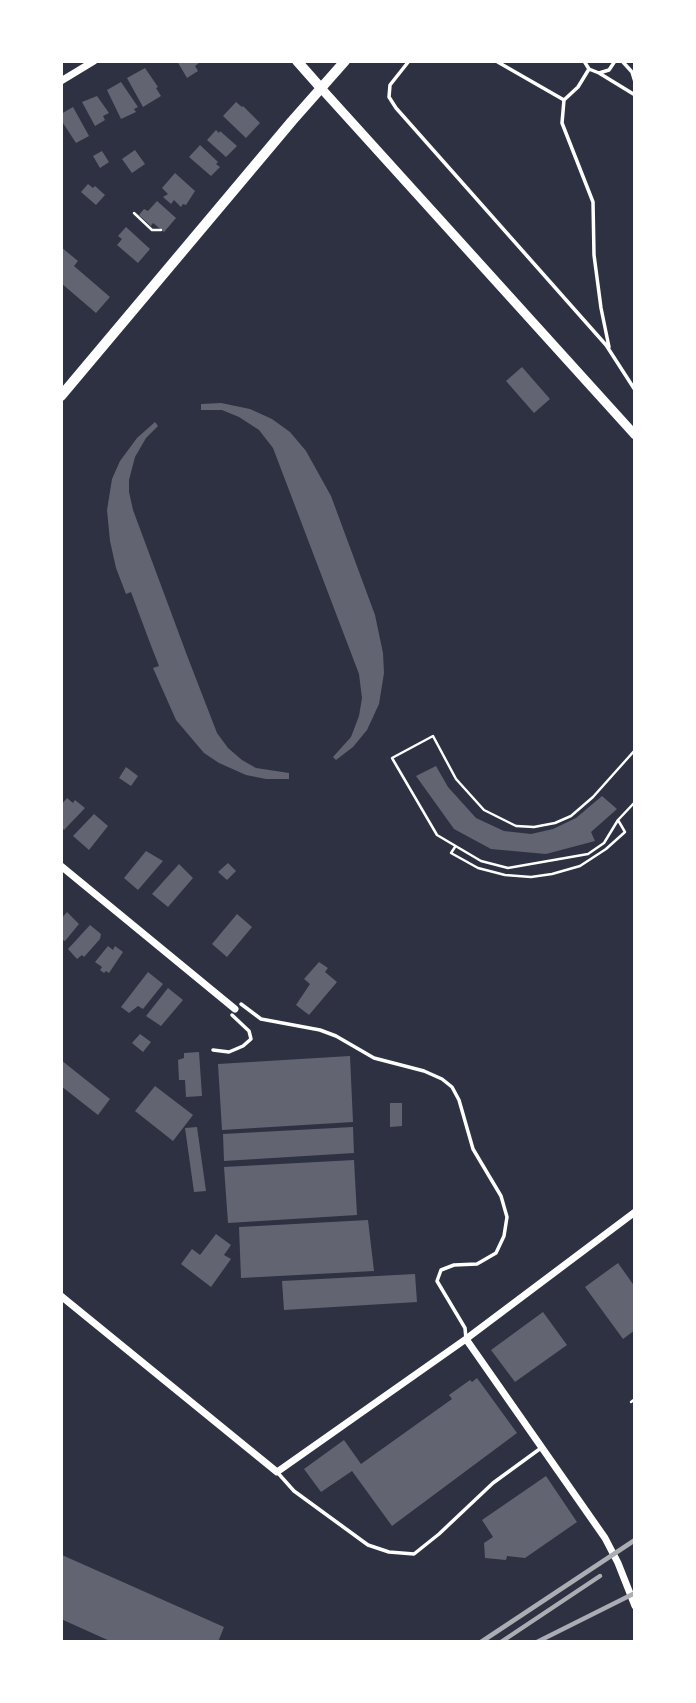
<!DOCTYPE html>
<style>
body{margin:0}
#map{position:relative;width:696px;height:1703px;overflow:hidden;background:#2d3142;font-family:"Roboto Condensed",sans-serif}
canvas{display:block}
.frame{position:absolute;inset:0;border:63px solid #fff;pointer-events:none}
</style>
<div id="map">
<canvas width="696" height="1703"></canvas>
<div class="frame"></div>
</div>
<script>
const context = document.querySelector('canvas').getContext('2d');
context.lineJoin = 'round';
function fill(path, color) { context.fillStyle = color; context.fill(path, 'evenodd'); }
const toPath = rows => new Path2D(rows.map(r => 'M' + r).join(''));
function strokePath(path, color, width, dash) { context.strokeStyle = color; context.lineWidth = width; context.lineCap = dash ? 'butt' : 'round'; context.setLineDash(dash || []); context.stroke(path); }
const building = toPath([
 [177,61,198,61,199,63,195,66,198,71,187,78],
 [145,68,158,87,156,88,161,96,143,107,127,78],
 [121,82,138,107,134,109,136,112,121,119,107,90],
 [97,96,109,113,103,116,105,120,95,126,82,102],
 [236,102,242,107,243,106,260,123,246,138,223,116],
 [73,107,89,136,76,143,61,120,61,114],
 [216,130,219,133,220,131,237,146,226,157,207,140],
 [200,145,218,162,216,164,220,167,211,176,189,157],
 [135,150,145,164,132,173,122,159],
 [102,151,109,162,100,168,93,156],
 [175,173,195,191,186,205,183,204,181,207,174,200,171,204,163,197,168,194,162,188],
 [88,184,93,188,95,186,105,195,96,205,81,192],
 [157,201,176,218,164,232,153,223,151,226,139,215,144,209,148,211],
 [126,227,150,249,138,263,117,245,122,239,118,236],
 [61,247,78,261,74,266,110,297,96,313,61,283],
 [522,367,550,399,534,413,506,381],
 [221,403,250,409,272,419,290,432,306,451,331,496,375,615,383,653,384,673,379,704,367,730,353,747,336,760,333,757,351,737,359,716,362,698,359,674,273,448,259,430,239,417,222,410,201,410,201,404],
 [155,422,158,426,146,438,135,457,129,480,129,492,133,510,188,658,217,733,228,748,242,760,256,768,289,773,289,779,266,779,246,775,219,763,204,753,176,720,153,668,159,666,150,643,131,592,126,594,116,568,110,541,107,510,112,479,120,461,137,438],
 [436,766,448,787,476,818,504,831,531,834,553,829,576,818,602,796,617,809,591,832,595,841,546,854,491,849,454,829,416,776],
 [126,767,138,776,131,786,119,778],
 [67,798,73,803,75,800,85,808,64,830,61,827,61,805],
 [94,814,108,826,89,850,73,836],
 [146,851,163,861,138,890,124,878],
 [228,863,236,871,227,880,218,872],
 [179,864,193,878,168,907,152,894],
 [67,912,79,924,65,941,61,939,61,919],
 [237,914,252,927,227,957,212,944],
 [90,925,101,934,100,939,84,957,82,955,77,959,68,949],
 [108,946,113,950,115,946,123,952,109,973,106,971,104,973,100,970,102,967,95,962],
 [319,962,328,968,325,972,337,982,309,1015,296,1005,310,984,304,979],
 [148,972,163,984,143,1009,138,1006,129,1013,121,1007],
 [168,988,183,1000,161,1026,146,1016],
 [140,1034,151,1042,143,1052,132,1043],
 [199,1052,202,1096,186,1097,185,1080,179,1080,178,1060,184,1058,184,1053],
 [350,1056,353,1122,222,1130,218,1064],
 [61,1060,110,1099,98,1115,61,1086],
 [155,1086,193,1115,173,1141,135,1111],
 [390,1103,402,1103,402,1126,390,1127],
 [197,1127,206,1191,194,1192,185,1128],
 [353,1127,354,1153,224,1161,223,1134],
 [354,1160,357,1215,228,1223,224,1167],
 [368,1220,374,1271,241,1278,239,1227],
 [216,1234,231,1245,224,1255,231,1259,211,1287,181,1264,192,1249,200,1255],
 [618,1263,635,1287,635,1330,623,1339,585,1287],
 [415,1274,417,1302,284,1310,282,1281],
 [543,1312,567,1345,515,1382,491,1350],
 [477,1378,517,1433,392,1526,352,1471,321,1492,304,1469,344,1440,361,1464,452,1399,449,1395,470,1380,472,1382],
 [546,1476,577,1522,525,1558,507,1556,506,1560,485,1558,484,1543,493,1537,482,1520],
 [62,1555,224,1627,218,1642,112,1642,61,1619]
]);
const path = toPath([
 [134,213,152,230,161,230],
 [635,750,593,797,571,816,555,823,534,827,516,826,484,810,456,779,433,736,392,758,437,835,481,861,508,868,588,854,604,843,618,820,635,802],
 [455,847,451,853,478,868,505,875,531,877,552,874,580,866,606,849,625,832,618,820],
 [631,1402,635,1399]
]);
const service = toPath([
 [409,61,390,85,389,97,396,108,606,345,635,390],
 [496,61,564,100],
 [584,61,589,69,599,73,609,70,615,61],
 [622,61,632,72,635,82],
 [589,69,578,87,564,100,562,123,593,202,594,255,601,308,609,347],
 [599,73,635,95],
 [241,1004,261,1019,320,1030,336,1036,374,1058,424,1071,442,1079,452,1087,459,1100,473,1149,501,1196,507,1217,504,1236,496,1253,477,1264,454,1265,441,1270,437,1281,465,1328,466,1339],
 [213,1050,229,1052,243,1046,251,1039,249,1031,232,1015],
 [277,1472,294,1491,368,1545,389,1552,414,1554,439,1534,493,1483,541,1448]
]);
const minor = toPath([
 [61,81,94,61],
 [61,866,235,1009],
 [61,1296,277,1472,466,1339,635,1212],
 [466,1339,605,1538,618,1563,635,1606]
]);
const tertiary = toPath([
 [320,87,635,435]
]);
const primary = toPath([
 [297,61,320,87],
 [61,396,292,121,345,61]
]);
const rail = toPath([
 [481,1642,635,1540],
 [501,1642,600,1576],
 [537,1642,635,1593]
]);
fill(building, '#626471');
strokePath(path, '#fff', 2.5);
strokePath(service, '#fff', 3.5);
strokePath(minor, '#fff', 7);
strokePath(tertiary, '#fff', 9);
strokePath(primary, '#fff', 10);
strokePath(rail, '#abadb3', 4.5);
</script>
